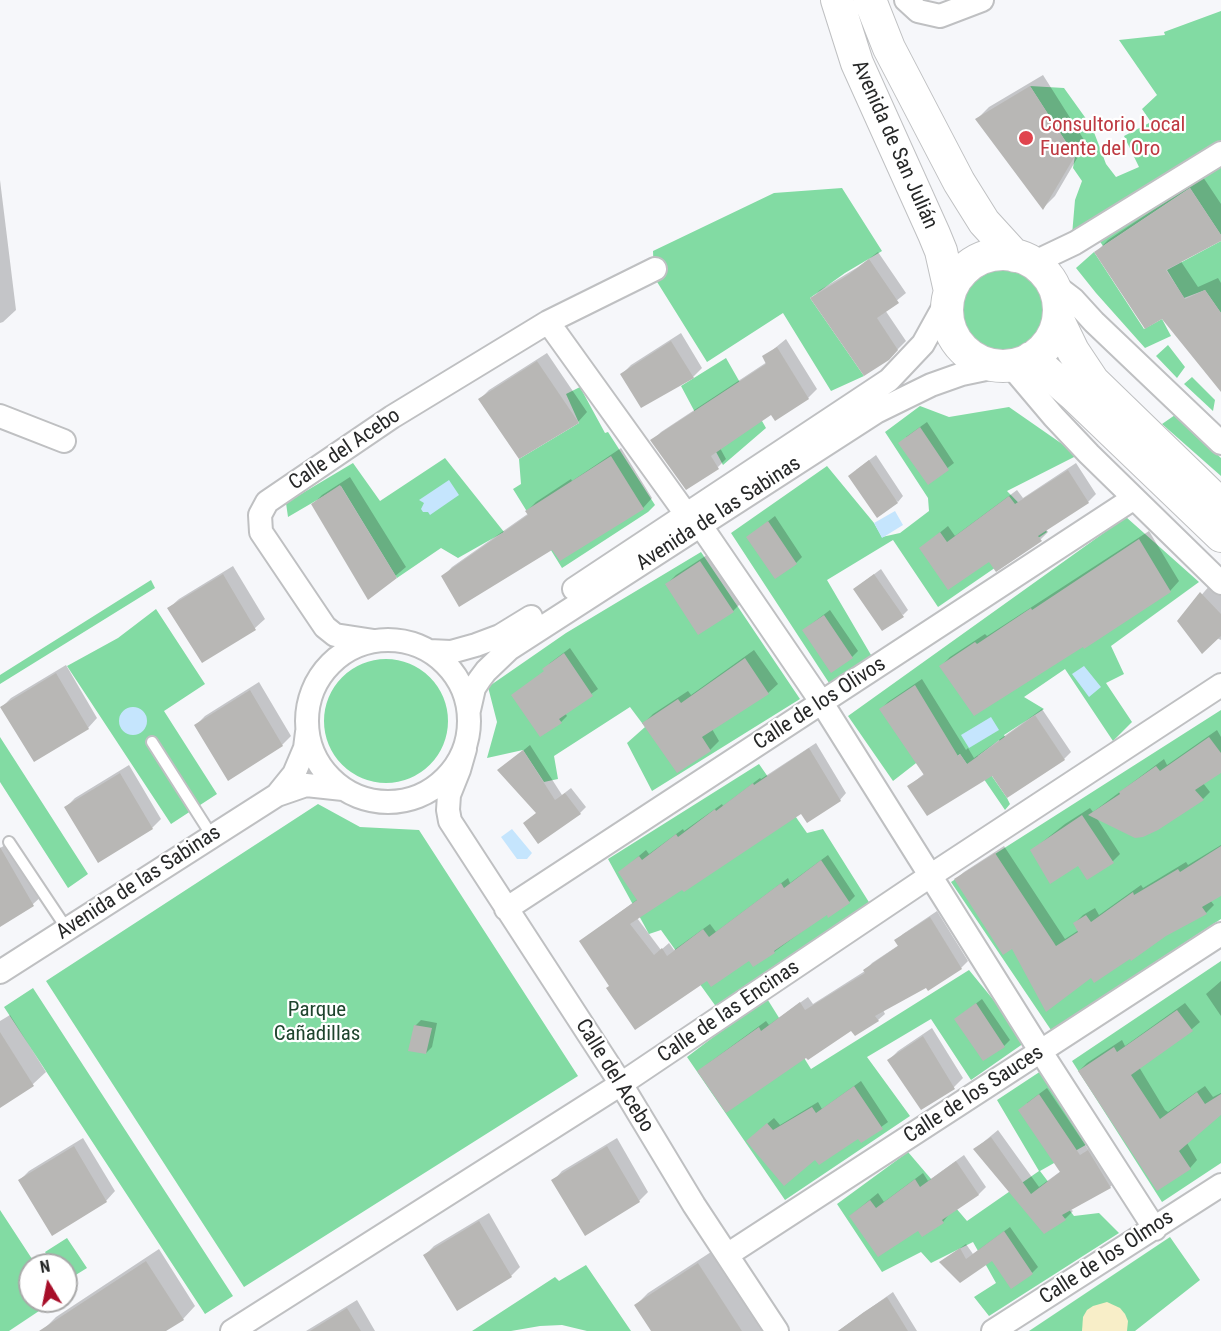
<!DOCTYPE html>
<meta charset="utf-8">
<style>
body{margin:0}
#map{position:relative;width:1221px;height:1331px;overflow:hidden;background:#f6f7fa;font-family:"Roboto Condensed",sans-serif}
canvas{display:block}
.north{position:absolute;left:18px;top:1253px;width:60px;height:60px;box-sizing:border-box;background:#fff;border:2px solid #a9a9a9;border-radius:50%;rotate:350deg;font-size:16px;font-weight:700;line-height:24px;text-align:center;color:#272828}
.north::after{content:'';display:block;margin:auto;width:21px;height:27px;background:#a70e29;clip-path:polygon(50% 0,100% 100%,50% 72%,0 100%)}
</style>
<div id="map">
<canvas width="1221" height="1331"></canvas>
<div class="north">N</div>
</div>
<script>
const context = document.querySelector('canvas').getContext('2d');
context.lineJoin = 'round';
function fill(path, color) { context.fillStyle = color; context.fill(path, 'evenodd'); }
const toPath = rows => new Path2D(rows.map(r => 'M' + r).join(''));
function strokePath(path, color, width, dash) { context.strokeStyle = color; context.lineWidth = width; context.lineCap = dash ? 'butt' : 'round'; context.setLineDash(dash || []); context.stroke(path); }
function drawText(font, color, halo, rows, align = 'center') {
  context.font = font + ' "Roboto Condensed",sans-serif'; context.lineWidth = 4.5; context.setLineDash([]); context.textBaseline = 'middle'; context.strokeStyle = halo; context.fillStyle = color; for (const [text, x, y, turn = 0] of rows) {
    context.save(); context.translate(x, y); context.rotate((+turn || 0) * Math.PI / 180); context.textAlign = isNaN(turn) ? turn : align; if (halo) context.strokeText(text, 0, 0); context.fillText(text, 0, 0); context.restore();
  }
}
const green = toPath([
 [1221,11,1221,235,1190,188,1103,246,1091,228,1072,235,1075,200,1082,181,1073,168,1075,156,1030,86,1064,88,1092,127,1106,164,1116,177,1139,167,1124,136,1151,122,1142,109,1157,95,1119,40,1165,35,1164,32],
 [842,188,882,251,845,273,810,298,864,376,831,391,783,313,707,362,654,277,653,251,774,193],
 [1221,241,1221,313,1205,290,1184,298,1167,270],
 [1094,252,1144,329,1162,319,1171,336,1145,348,1096,293,1076,268],
 '957 310a46 46 0 1 1 92 0a46 46 0 1 1-92 0Z',
 [1168,345,1185,367,1177,378,1156,356],
 [726,358,766,428,723,465,681,386],
 [1192,377,1215,400,1213,411,1184,384],
 [580,387,605,433,608,432,655,505,648,512,562,568,513,489,521,484,519,459,579,423,566,394],
 [920,406,949,417,1009,407,1078,455,1007,491,1047,532,938,607,893,540,827,580,871,655,831,686,731,533,827,466,874,523,882,537,900,533,929,511,928,498,885,432],
 [1175,415,1221,458,1221,476,1162,424],
 [445,458,504,532,458,558,441,548,397,578,341,486,288,517,286,503,353,463,380,501],
 [1126,517,1199,582,1111,646,1124,674,1106,683,1132,722,1113,741,1065,669,1024,697,1044,709,1004,735,1010,747,1005,748,999,740,978,756,1007,798,1010,804,1005,810,977,769,971,770,960,754,947,763,920,760,893,781,848,716],
 [701,552,800,699,652,791,627,743,645,727,630,707,554,756,558,779,544,782,523,750,487,758,497,722,488,687,566,633],
 [151,580,155,588,0,684,0,675],
 [156,609,205,684,164,711,217,794,171,824,67,666,118,638],
 '324 721a62 62 0 1 1 124 0a62 62 0 1 1-124 0Z',
 [1221,710,1221,919,1051,1030,951,882],
 [0,737,88,874,68,888,0,782],
 [759,764,807,833,823,829,872,907,717,1008,661,930,649,934,608,859],
 [318,804,360,827,419,830,578,1076,244,1287,46,981],
 [1221,961,1221,1163,1162,1202,1072,1061],
 [969,970,1027,1041,971,1080,931,1019,867,1057,910,1116,785,1200,687,1057,766,997,811,1069],
 [33,988,233,1296,205,1314,4,1007],
 [1041,1071,1091,1142,1040,1171,1074,1216,1099,1213,1119,1233,989,1316,974,1297,996,1283,973,1242,931,1263,921,1252,882,1272,837,1204,908,1152,967,1221,1039,1171,997,1100],
 [0,1210,36,1265,30,1265,30,1301,54,1301,9,1331,0,1331],
 [1170,1237,1200,1280,1135,1331,1029,1331],
 [67,1238,87,1268,66,1281,66,1265,53,1265,45,1252],
 [586,1265,631,1331,587,1331,562,1325,540,1326,511,1331,472,1331,555,1277,559,1281]
]);
const sand = toPath([
 [1107,1302,1120,1308,1125,1314,1128,1321,1127,1331,1082,1331,1083,1317,1087,1310,1093,1306]
]);
const water = toPath([
 [449,480,459,495,430,515,428,512,423,512,421,509,424,503,419,500],
 [895,511,903,525,882,538,874,523],
 [1084,666,1101,687,1089,697,1072,674],
 '119 721a14 14 0 1 1 28 0a14 14 0 1 1-28 0Z',
 [991,717,999,730,969,748,961,735],
 [512,829,532,853,527,859,517,859,501,837]
]);
const shadow = toPath([
 [1043,75,1086,143,1055,196,1043,208,977,119,989,107],
 [1203,177,1221,204,1221,239,1180,260,1198,287,1218,278,1221,283,1221,390,1162,317,1096,252,1108,240],
 [0,180,16,310,3,322,0,323],
 [878,252,906,293,885,310,906,341,888,359,812,298,820,290,858,267],
 [681,333,702,368,693,377,622,374,631,365],
 [786,339,817,389,808,398,772,413,720,448,726,459,718,467,652,441,661,432,767,362,764,357],
 [547,353,587,412,578,422,520,457,480,399,489,390],
 [927,422,954,463,928,483,906,437],
 [621,448,652,498,643,508,552,548,443,577,452,567,529,513,527,511,536,502,571,479,572,481],
 [876,455,903,496,898,502,856,470],
 [1076,463,1096,494,1088,502,1046,529,1048,532,1041,539,996,570,989,560,921,548,948,526,955,536,1017,490,1023,498],
 [350,477,406,567,369,598,313,504,322,495],
 [775,516,802,557,796,563,748,537],
 [1149,531,1179,581,1170,591,1085,647,1084,645,941,666,950,657,985,634,987,636],
 [710,553,742,602,733,611,667,584,676,575],
 [233,566,265,619,255,628,202,661,169,608,179,599],
 [881,569,908,610,903,615,861,584],
 [1211,584,1221,595,1221,640,1179,621],
 [830,610,858,651,852,657,810,625],
 [570,648,598,689,565,713,567,716,561,722,540,735,545,670,550,663],
 [754,650,778,684,768,693,712,729,719,741,710,750,644,723,653,714,688,691,691,695],
 [66,665,97,718,88,728,2,707,11,698],
 [922,679,966,750,968,748,974,758,1042,709,1071,752,1064,759,993,774,909,786,925,773,881,709,888,702],
 [259,682,291,736,282,745,196,725,205,716],
 [1217,730,1221,737,1221,771,1203,783,1210,792,1203,799,1143,836,1096,817,1120,854,1113,861,1079,864,1031,851,1065,824,1090,808,1093,812,1164,759,1167,765],
 [816,743,846,793,840,800,801,812,637,918,661,950,669,943,674,950,710,924,716,932,788,878,790,883,828,855,855,896,849,902,827,913,774,952,750,959,707,979,611,985,581,941,638,899,620,872,646,850,649,854,683,829,684,831,722,804,723,806,760,778,761,779],
 [530,745,562,795,571,788,586,807,580,813,538,812,499,770],
 [129,765,161,819,152,828,66,807,75,798],
 [11,842,43,895,33,904,0,925,0,848],
 [1221,845,1221,893,1210,900,1214,905,1206,913,1165,934,1131,957,1091,975,1013,947,956,879,964,872,1004,846,1065,939,1079,930,1075,923,1083,915,1095,908,1099,915,1141,885,1143,888,1186,862,1188,865],
 [937,911,968,961,961,968,929,989,927,986,883,1010,885,1014,878,1020,852,1029,706,1065,766,1021,769,1025,808,997,813,1004,865,971,872,963,899,945,896,941,903,934],
 [1221,981,1221,1016,1206,994],
 [982,999,1010,1040,1004,1046,962,1014],
 [1185,1003,1200,1022,1192,1029,1139,1067,1165,1110,1168,1112,1205,1086,1213,1097,1221,1093,1221,1113,1187,1143,1197,1160,1190,1168,1079,1071,1087,1063,1122,1040,1125,1046],
 [10,1015,46,1072,33,1084,0,1106,0,1021],
 [421,1020,437,1023,432,1047,426,1053,415,1026],
 [932,1028,963,1078,954,1087,921,1108,889,1060,898,1051],
 [861,1081,888,1122,862,1141,858,1137,815,1158,754,1135,774,1118,780,1125,818,1102,822,1109],
 [1047,1088,1088,1149,1096,1144,1117,1180,1110,1187,1070,1209,1073,1211,1066,1218,1044,1232,975,1149,998,1130,1039,1187,1061,1171,1027,1103],
 [83,1138,115,1191,106,1201,20,1180,29,1171],
 [617,1138,648,1192,639,1201,553,1181,562,1171],
 [964,1155,986,1187,979,1194,950,1213,943,1222,923,1235,918,1229,850,1216,878,1193,884,1202,923,1173,928,1181],
 [489,1213,520,1267,511,1276,425,1255,434,1246],
 [1010,1227,1038,1267,1032,1273,993,1259,941,1262,966,1244,973,1254],
 [159,1249,195,1306,183,1319,164,1331,45,1331,44,1329,56,1317],
 [711,1252,763,1331,653,1331,636,1305,648,1293],
 [893,1292,917,1331,838,1331],
 [357,1300,375,1331,306,1331]
]);
const building = toPath([
 [1030,86,1075,156,1043,210,975,119],
 [1190,188,1221,235,1221,241,1166,270,1185,299,1205,290,1221,313,1221,392,1162,319,1145,329,1094,252],
 [869,259,899,303,877,318,898,350,889,360,864,376,810,298,848,275],
 [671,341,694,378,641,408,620,374],
 [777,347,809,399,775,421,771,415,711,456,719,469,686,490,650,440,766,364,762,356],
 [537,361,579,423,519,459,478,399],
 [920,427,949,470,928,485,898,443],
 [611,456,644,509,560,561,552,550,459,607,441,576,528,515,525,511],
 [869,460,898,503,877,518,848,476],
 [1068,470,1089,503,1038,536,1042,541,996,572,989,562,948,590,919,548,940,532,947,542,1009,496,1015,504],
 [340,485,397,578,368,600,311,504],
 [768,521,797,564,775,579,746,537],
 [1139,539,1171,592,1084,649,1083,647,974,716,939,666,975,642,977,644,1031,608,1032,610],
 [700,561,734,612,698,635,665,584],
 [223,574,256,630,202,663,167,608],
 [874,574,904,617,882,631,853,589],
 [1200,592,1221,614,1221,636,1202,654,1177,621],
 [824,615,853,658,831,673,802,630],
 [564,653,593,696,559,719,562,723,540,737,511,695,544,671,542,669],
 [745,658,769,694,702,737,711,751,677,773,642,723,678,699,681,703],
 [56,673,89,729,34,762,0,707],
 [915,685,958,756,960,754,967,764,1035,715,1065,760,1007,798,992,776,927,816,907,786,924,775,879,709],
 [250,690,283,746,228,781,194,725],
 [1209,737,1221,753,1221,773,1195,790,1204,800,1158,830,1143,837,1135,838,1088,815,1120,794,1119,792,1156,766,1160,771],
 [809,748,841,801,807,823,801,814,684,892,682,890,630,924,654,955,662,948,667,956,703,929,709,937,781,883,784,888,821,860,850,903,828,918,827,915,774,951,775,953,753,967,749,961,711,987,707,981,635,1030,606,988,609,986,579,941,637,900,618,872,639,856,642,860,676,834,678,837,715,809,716,811,753,783,754,785],
 [523,750,555,800,565,793,581,814,538,844,523,823,536,813,497,770],
 [120,773,153,829,98,863,64,807],
 [1082,815,1114,863,1087,880,1078,866,1050,884,1030,850],
 [1221,846,1221,896,1202,907,1207,914,1166,936,1131,961,1130,959,1094,983,1091,978,1046,1012,1012,949,1003,955,954,879,995,853,1056,946,1078,932,1073,923,1086,915,1091,922,1133,892,1134,895,1178,869,1180,872],
 [0,847,34,906,0,927],
 [930,917,962,969,928,991,926,988,875,1016,879,1021,855,1036,851,1031,808,1060,806,1058,726,1113,697,1071,759,1027,761,1031,800,1002,805,1010,865,973,863,970,898,946,894,940],
 [976,1003,1005,1047,983,1061,954,1019],
 [1177,1010,1193,1031,1131,1075,1160,1119,1197,1092,1205,1104,1221,1094,1221,1115,1179,1151,1191,1169,1157,1191,1078,1071,1114,1047,1117,1052],
 [414,1025,432,1028,426,1054,408,1051],
 [0,1032,34,1086,0,1108],
 [923,1036,955,1089,921,1110,887,1060],
 [854,1086,883,1129,861,1143,858,1139,819,1165,815,1160,784,1186,746,1141,767,1123,773,1130,812,1107,816,1113],
 [1039,1094,1080,1155,1088,1150,1111,1188,1062,1215,1066,1220,1044,1234,973,1149,991,1137,1031,1194,1060,1172,1018,1110],
 [74,1146,107,1202,52,1236,18,1180],
 [607,1146,640,1202,585,1236,551,1180],
 [956,1161,979,1195,942,1220,944,1223,922,1237,918,1231,878,1257,849,1216,870,1200,876,1208,915,1179,920,1187],
 [479,1221,512,1277,457,1311,423,1255],
 [1004,1231,1033,1274,1011,1289,992,1261,960,1283,939,1262,960,1248,966,1259],
 [146,1261,184,1320,166,1331,39,1331],
 [698,1263,742,1331,651,1331,634,1305],
 [887,1297,908,1331,838,1331,864,1312],
 [347,1308,361,1331,310,1331]
]);
const lane = toPath([
 [152,742,212,836],
 [9,842,67,929]
]);
const street = toPath([
 [906,0,918,11,940,16,982,0],
 [1033,263,1075,243,1221,153],
 [1052,283,1073,299,1094,322,1221,443],
 [548,322,686,514],
 [1010,365,1054,417,1089,454,1221,583],
 [0,416,64,441],
 [701,526,822,703,1041,1052,1155,1229],
 [574,589,889,380,923,344,949,297],
 '307 721a81 81 0 1 1 162 0a81 81 0 1 1-162 0Z',
 [374,641,335,635,325,627,261,532,260,515,267,502,392,417,548,322,655,269],
 [429,651,451,652,476,645,500,636,531,617],
 [469,710,474,688,480,679,486,671,509,649,876,412,931,385,962,374,1005,365],
 [465,749,459,770,449,795,448,810,450,821,621,1084,694,1205,777,1331],
 [277,795,294,774,305,748,307,732],
 [506,909,1134,498],
 [0,972,277,795,306,785,343,789],
 [727,1255,1221,934],
 [232,1331,621,1084,930,876,1221,685],
 [993,1331,1221,1185]
]);
const secondary = toPath([
 [837,0,857,63,934,234,941,251,950,291],
 [870,0,889,48,959,182,984,222,1015,256],
 '947 310a56 56 0 1 1 112 0a56 56 0 1 1-112 0Z',
 [1058,320,1073,351,1093,381,1221,505],
 [1031,358,1075,396,1221,536]
]);
const markers = [
 [1026,138,8,"#e0444e"]
];
const healthNames = [
 ["Consultorio Local",1040,126],
 ["Fuente del Oro",1040,150]
];
const streetNames = [
 ["Avenida de San Julián",894,145,66],
 ["Calle del Acebo",345,450,-34],
 ["Avenida de las Sabinas",719,514,-33],
 ["Calle de los Olivos",820,704,-33],
 ["Avenida de las Sabinas",139,883,-33],
 ["Calle de las Encinas",729,1012,-34],
 ["Calle del Acebo",614,1076,58],
 ["Calle de los Sauces",974,1095,-33],
 ["Calle de los Olmos",1107,1258,-33]
];
const parkNames = [
 ["Parque",317,1011],
 ["Cañadillas",317,1035]
];
fill(green, '#82dba3');
fill(sand, '#f8eec8');
fill(water, '#c5e5fd');
fill(shadow, '#0003');
fill(building, '#b8b7b5');
strokePath(lane, '#bfc0c2', 14);
strokePath(street, '#bfc0c2', 26);
strokePath(secondary, '#bfc0c2', 34);
strokePath(lane, '#fff', 10);
strokePath(street, '#fff', 22);
strokePath(secondary, '#fff', 32);
for (const [x, y, r, color] of markers) { const dot = new Path2D(); dot.arc(x, y, r, 0, 2 * Math.PI); context.fillStyle = color; context.fill(dot); strokePath(dot, '#fff', 2); }
drawText('21px', '#be3a42', '#fff', healthNames, 'left');
drawText('21px', '#272828', '#fff', streetNames);
drawText('21px', '#1e442d', '#fff', parkNames);
</script>
